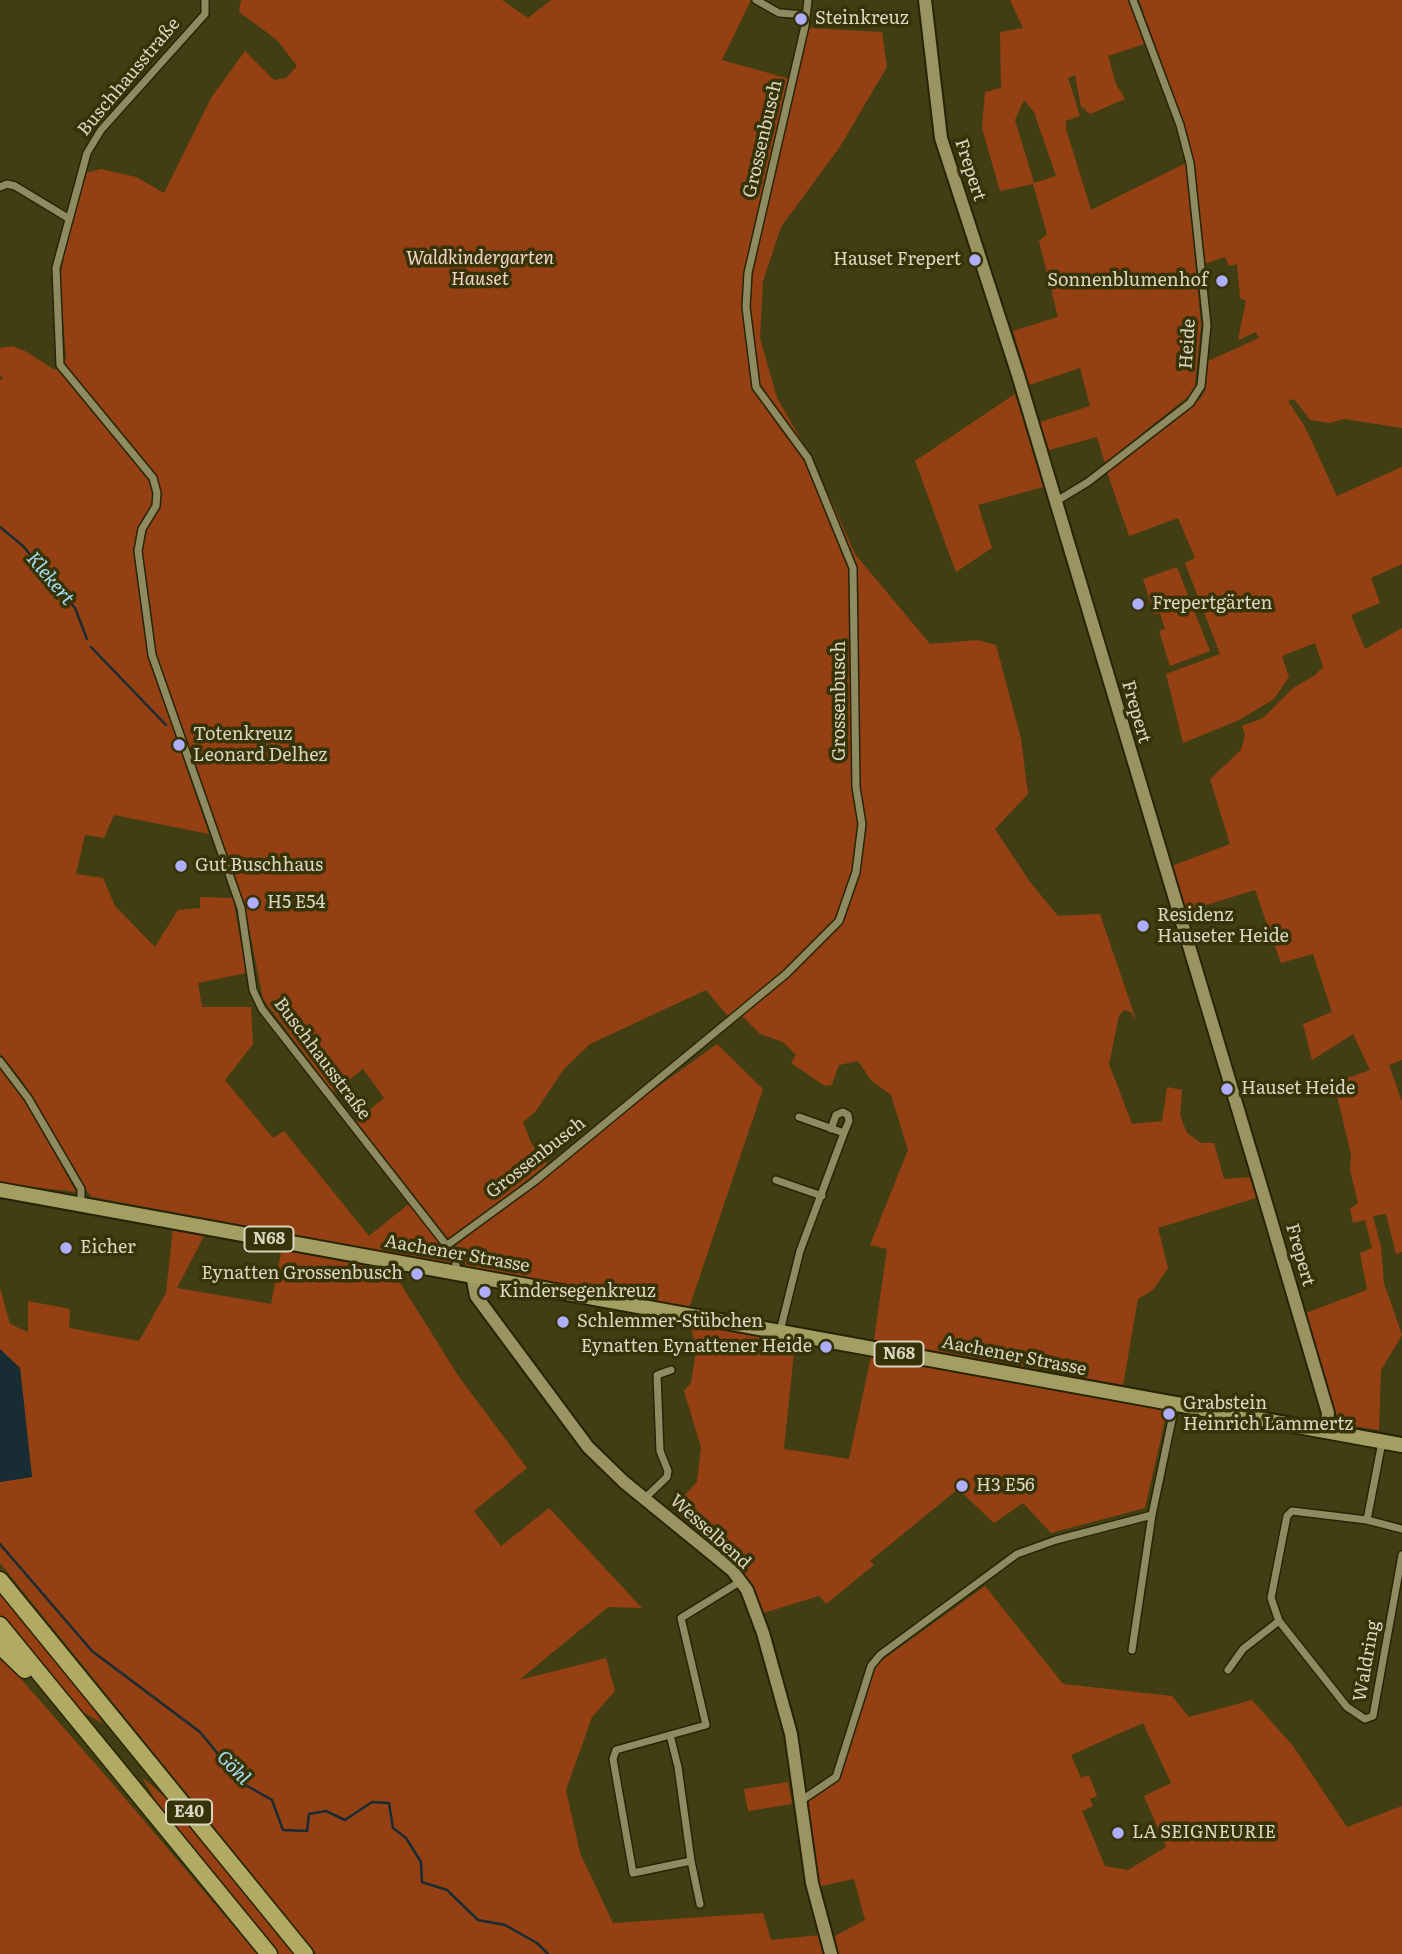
<!DOCTYPE html>
<meta charset="utf-8">
<style>
body{margin:0}
canvas{display:block;background:#413e14}
</style>
<canvas width="1402" height="1954"></canvas>
<script>
const context = document.querySelector('canvas').getContext('2d');
context.lineJoin = 'round';
function fill(path, color) { context.fillStyle = color; context.fill(path, 'evenodd'); }
const toPath = rows => new Path2D(rows.map(r => 'M' + r).join(''));
function strokePath(path, color, width, dash) { context.strokeStyle = color; context.lineWidth = width; context.lineCap = dash ? 'butt' : 'round'; context.setLineDash(dash || []); context.stroke(path); }
function drawText(font, color, halo, rows, align = 'center') {
  context.font = font + ' Literata,serif'; context.lineWidth = 7; context.setLineDash([]); context.textBaseline = 'middle'; context.strokeStyle = halo; context.fillStyle = color; for (const [text, x, y, turn = 0] of rows) {
    context.save(); context.translate(x, y); context.rotate((+turn || 0) * Math.PI / 180); context.textAlign = isNaN(turn) ? turn : align; if (halo) context.strokeText(text, 0, 0); context.fillText(text, 0, 0); context.restore();
  }
}
const green = toPath([
 [241,0,502,0,528,18,551,0,751,0,722,60,797,81,809,28,882,32,887,67,839,148,781,227,763,281,760,338,777,398,814,462,855,554,930,644,977,640,996,645,1021,739,1028,794,995,829,1030,882,1058,916,1100,914,1136,1020,1131,1012,1124,1010,1119,1016,1109,1064,1132,1124,1162,1121,1167,1087,1182,1090,1180,1115,1187,1133,1201,1143,1214,1143,1224,1179,1250,1177,1256,1198,1158,1228,1168,1268,1153,1290,1138,1299,1123,1385,874,1340,887,1249,870,1245,908,1150,891,1095,871,1080,858,1061,839,1065,832,1085,825,1086,791,1063,796,1055,783,1042,760,1034,743,1017,727,1015,706,990,590,1044,564,1069,535,1112,523,1122,531,1143,547,1164,454,1239,447,1237,356,1121,384,1098,363,1069,333,1092,263,999,245,908,182,736,177,738,180,749,209,834,114,815,104,838,85,835,76,874,103,878,115,906,155,947,178,910,200,908,200,897,233,898,246,973,198,983,202,1007,251,1007,253,1044,225,1080,273,1138,284,1131,369,1236,410,1203,454,1264,92,1197,86,1190,23,1082,0,1053,0,380,3,378,0,375,0,348,12,346,25,351,55,370,66,359,60,281,64,254,86,173,101,169,136,177,164,193,211,98,245,51,274,80,286,78,297,66,277,40,239,12],
 [1010,0,1129,0,1144,44,1108,56,1116,84,1125,99,1090,114,1081,106,1075,75,1068,78,1080,116,1066,121,1066,129,1091,210,1186,163,1201,325,1194,392,1105,463,1097,437,1049,450,1040,422,1090,406,1080,368,1029,385,1013,331,1058,317,1039,241,1047,234,1033,184,1000,191,982,128,985,92,1001,88,1000,32,1023,28],
 [1024,100,1034,112,1056,176,1034,183,1015,120],
 [1139,0,1402,0,1402,428,1344,419,1330,423,1310,420,1294,399,1288,401,1305,427,1337,496,1402,467,1402,564,1371,578,1380,603,1351,615,1365,649,1402,628,1402,1060,1389,1065,1402,1102,1402,1252,1396,1254,1386,1214,1373,1216,1381,1247,1384,1283,1402,1335,1381,1370,1379,1430,1339,1424,1306,1313,1367,1290,1360,1253,1372,1248,1365,1220,1353,1223,1350,1209,1358,1203,1350,1170,1351,1154,1334,1083,1370,1070,1353,1034,1312,1060,1303,1024,1332,1012,1313,954,1281,963,1255,890,1183,912,1169,867,1230,844,1210,779,1241,750,1245,735,1242,726,1263,718,1293,688,1314,676,1323,667,1315,643,1282,656,1289,677,1274,699,1239,720,1183,743,1166,674,1220,654,1185,563,1195,558,1178,518,1129,536,1107,472,1200,399,1205,391,1208,361,1259,338,1256,332,1238,340,1246,301,1240,298,1237,264,1229,266,1225,257,1201,265,1195,169,1184,125],
 [1015,394,1043,487,978,505,992,548,956,572,915,461],
 [1177,567,1210,651,1170,666,1159,631,1165,629,1160,613,1154,614,1143,579],
 [717,1044,763,1089,689,1308,469,1270,455,1246,548,1166],
 [0,1067,33,1112,76,1192,0,1183],
 [173,1228,205,1234,177,1288,271,1304,282,1247,392,1270,459,1377,527,1468,474,1511,501,1546,549,1508,642,1608,608,1607,519,1680,606,1658,615,1691,592,1717,566,1790,580,1853,613,1923,763,1913,771,1940,820,1935,827,1954,317,1954,0,1563,0,1482,32,1477,20,1368,0,1349,0,1288,10,1324,28,1332,28,1301,70,1309,69,1328,139,1341,166,1293],
 [690,1321,795,1342,784,1449,849,1459,871,1357,1167,1411,1145,1508,1051,1533,1023,1503,994,1523,958,1489,870,1561,874,1565,826,1604,819,1596,760,1614,750,1583,681,1519,682,1498,697,1482,701,1447,684,1391,691,1383,696,1351],
 [985,1586,1063,1684,1172,1696,1189,1717,1252,1700,1293,1746,1347,1827,1402,1806,1402,1954,837,1954,831,1938,865,1920,854,1879,817,1887,805,1793,835,1773,874,1666],
 [1143,1723,1171,1783,1144,1796,1166,1847,1128,1870,1105,1866,1082,1811,1093,1806,1090,1799,1097,1796,1089,1775,1081,1778,1071,1755],
 [0,1588,77,1683,103,1724,71,1705,0,1617],
 [0,1655,112,1783,257,1954,0,1954],
 [142,1777,184,1814,299,1954,274,1954,159,1807],
 [788,1782,792,1804,748,1811,744,1789]
]);
const water = toPath([
 [0,1349,20,1368,32,1477,0,1482]
]);
const stream = toPath([
 [0,527,23,546,75,608,87,639],
 [91,647,166,725],
 [0,1544,92,1651,200,1732,242,1783,272,1800,283,1830,307,1831,309,1814,326,1811,345,1820,372,1802,389,1803,393,1828,406,1838,421,1862,422,1882,447,1890,478,1920,505,1925,537,1943,548,1954]
]);
const street = toPath([
 [205,0,205,14,101,130,87,153,56,268,60,365,153,478,157,493,156,506,142,529,138,551,152,655,241,908,253,990,262,1009,455,1256,457,1273],
 [756,0,779,13,806,15],
 [0,187,7,184,15,186,68,218],
 [1055,502,1088,482,1190,403,1201,386,1207,325,1190,163,1180,125,1133,0],
 [0,1061,28,1098,81,1189,81,1204],
 [831,1129,836,1115,843,1112,848,1115,849,1121,844,1133],
 [776,1180,822,1196],
 [446,1246,535,1181,786,974,839,921,856,872,862,824,856,787,853,568,808,458,756,387,746,307,748,273,805,26,808,0],
 [780,1331,800,1251,844,1133,799,1117],
 [645,1498,667,1477,668,1471,660,1451,657,1375,671,1370],
 [1367,1520,1382,1442],
 [1402,1529,1367,1520,1292,1511,1287,1516,1271,1598,1279,1621,1347,1707,1365,1719,1373,1716,1402,1555],
 [1132,1650,1152,1515,1175,1405],
 [1228,1670,1243,1649,1279,1621],
 [670,1735,678,1767,691,1861],
 [802,1800,836,1777,871,1666,880,1655,1017,1554,1056,1540,1152,1515],
 [700,1904,691,1861,633,1873,613,1759,616,1750,706,1725,681,1618,741,1581]
]);
const secondary = toPath([
 [925,0,941,138,1018,375,1269,1213,1328,1413,1326,1431],
 [472,1275,476,1296,588,1447,624,1482,732,1570,747,1590,763,1633,791,1734,812,1883,831,1954]
]);
const primary = toPath([
 [0,1190,1402,1445]
]);
const highway = toPath([
 [0,1580,305,1954],
 [0,1625,269,1954],
 [0,1646,25,1670]
]);
const markers = [
 [801,19,7,"#afaefa"],
 [975,260,7,"#afaefa"],
 [1222,281,7,"#afaefa"],
 [1138,604,7,"#afaefa"],
 [179,745,7,"#afaefa"],
 [181,866,7,"#afaefa"],
 [253,903,7,"#afaefa"],
 [1143,926,7,"#afaefa"],
 [1227,1089,7,"#afaefa"],
 [66,1248,7,"#afaefa"],
 [417,1274,7,"#afaefa"],
 [485,1292,7,"#afaefa"],
 [563,1322,7,"#afaefa"],
 [826,1347,7,"#afaefa"],
 [1169,1414,7,"#afaefa"],
 [962,1486,7,"#afaefa"],
 [1118,1833,7,"#afaefa"]
];
const shields = [
 [269,1239,49],
 [899,1354,49],
 [189,1812,46]
];
const shieldNames = [
 ["N68",269,1239],
 ["N68",899,1354],
 ["E40",189,1812]
];
const poiNames = [
 ["Steinkreuz",815,19],
 ["Hauset Frepert",961,260,"right"],
 ["Sonnenblumenhof",1208,281,"right"],
 ["Frepertgärten",1152,604],
 ["Totenkreuz",193,735],
 ["Leonard Delhez",193,756],
 ["Gut Buschhaus",195,866],
 ["H5 E54",267,903],
 ["Residenz",1157,916],
 ["Hauseter Heide",1157,937],
 ["Hauset Heide",1241,1089],
 ["Eicher",80,1248],
 ["Eynatten Grossenbusch",403,1274,"right"],
 ["Kindersegenkreuz",499,1292],
 ["Schlemmer-Stübchen",577,1322],
 ["Eynatten Eynattener Heide",812,1347,"right"],
 ["Grabstein",1183,1404],
 ["Heinrich Lammertz",1183,1425],
 ["H3 E56",976,1486],
 ["LA SEIGNEURIE",1132,1833]
];
const streetNames = [
 ["Buschhausstraße",129,77,-50],
 ["Grossenbusch",763,139,-77],
 ["Frepert",970,170,72],
 ["Heide",1188,344,-86],
 ["Grossenbusch",840,701,-90],
 ["Frepert",1136,712,74],
 ["Buschhausstraße",322,1059,53],
 ["Grossenbusch",536,1158,-38],
 ["Aachener Strasse",457,1254,10],
 ["Frepert",1300,1255,74],
 ["Aachener Strasse",1014,1356,11],
 ["Wesselbend",710,1532,42],
 ["Waldring",1367,1661,-80]
];
const parkNames = [
 ["Waldkindergarten",480,259],
 ["Hauset",480,280]
];
const waterNames = [
 ["Klekert",50,579,50],
 ["Göhl",233,1768,46]
];
fill(green, '#954013');
fill(water, '#182c33');
strokePath(stream, '#182c33', 2.5);
strokePath(street, '#272405', 10);
strokePath(secondary, '#272405', 16);
strokePath(primary, '#272405', 18);
strokePath(highway, '#272405', 19);
strokePath(street, '#8f8b61', 7);
strokePath(secondary, '#999461', 12);
strokePath(primary, '#a39e62', 14);
strokePath(highway, '#b0aa62', 16);
for (const [x, y, r, color] of markers) { const dot = new Path2D(); dot.arc(x, y, r, 0, 2 * Math.PI); context.fillStyle = color; context.fill(dot); strokePath(dot, '#373308', 2.5); }
for (const [x, y, w] of shields) { const box = new Path2D(); box.roundRect(x - w / 2, y - 12.5, w, 25, 5); context.fillStyle = '#373308'; context.fill(box); strokePath(box, '#d8d7c1', 2); }
drawText('bold 16px', '#d8d7c1', null, shieldNames);
drawText('18px', '#d8d7c1', '#373308', poiNames, 'left');
drawText('18px', '#d8d7c1', '#373308', streetNames);
drawText('italic 18px', '#f1d5c9', '#373308', parkNames);
drawText('italic 19px', '#a4e0f8', '#373308', waterNames);
</script>
